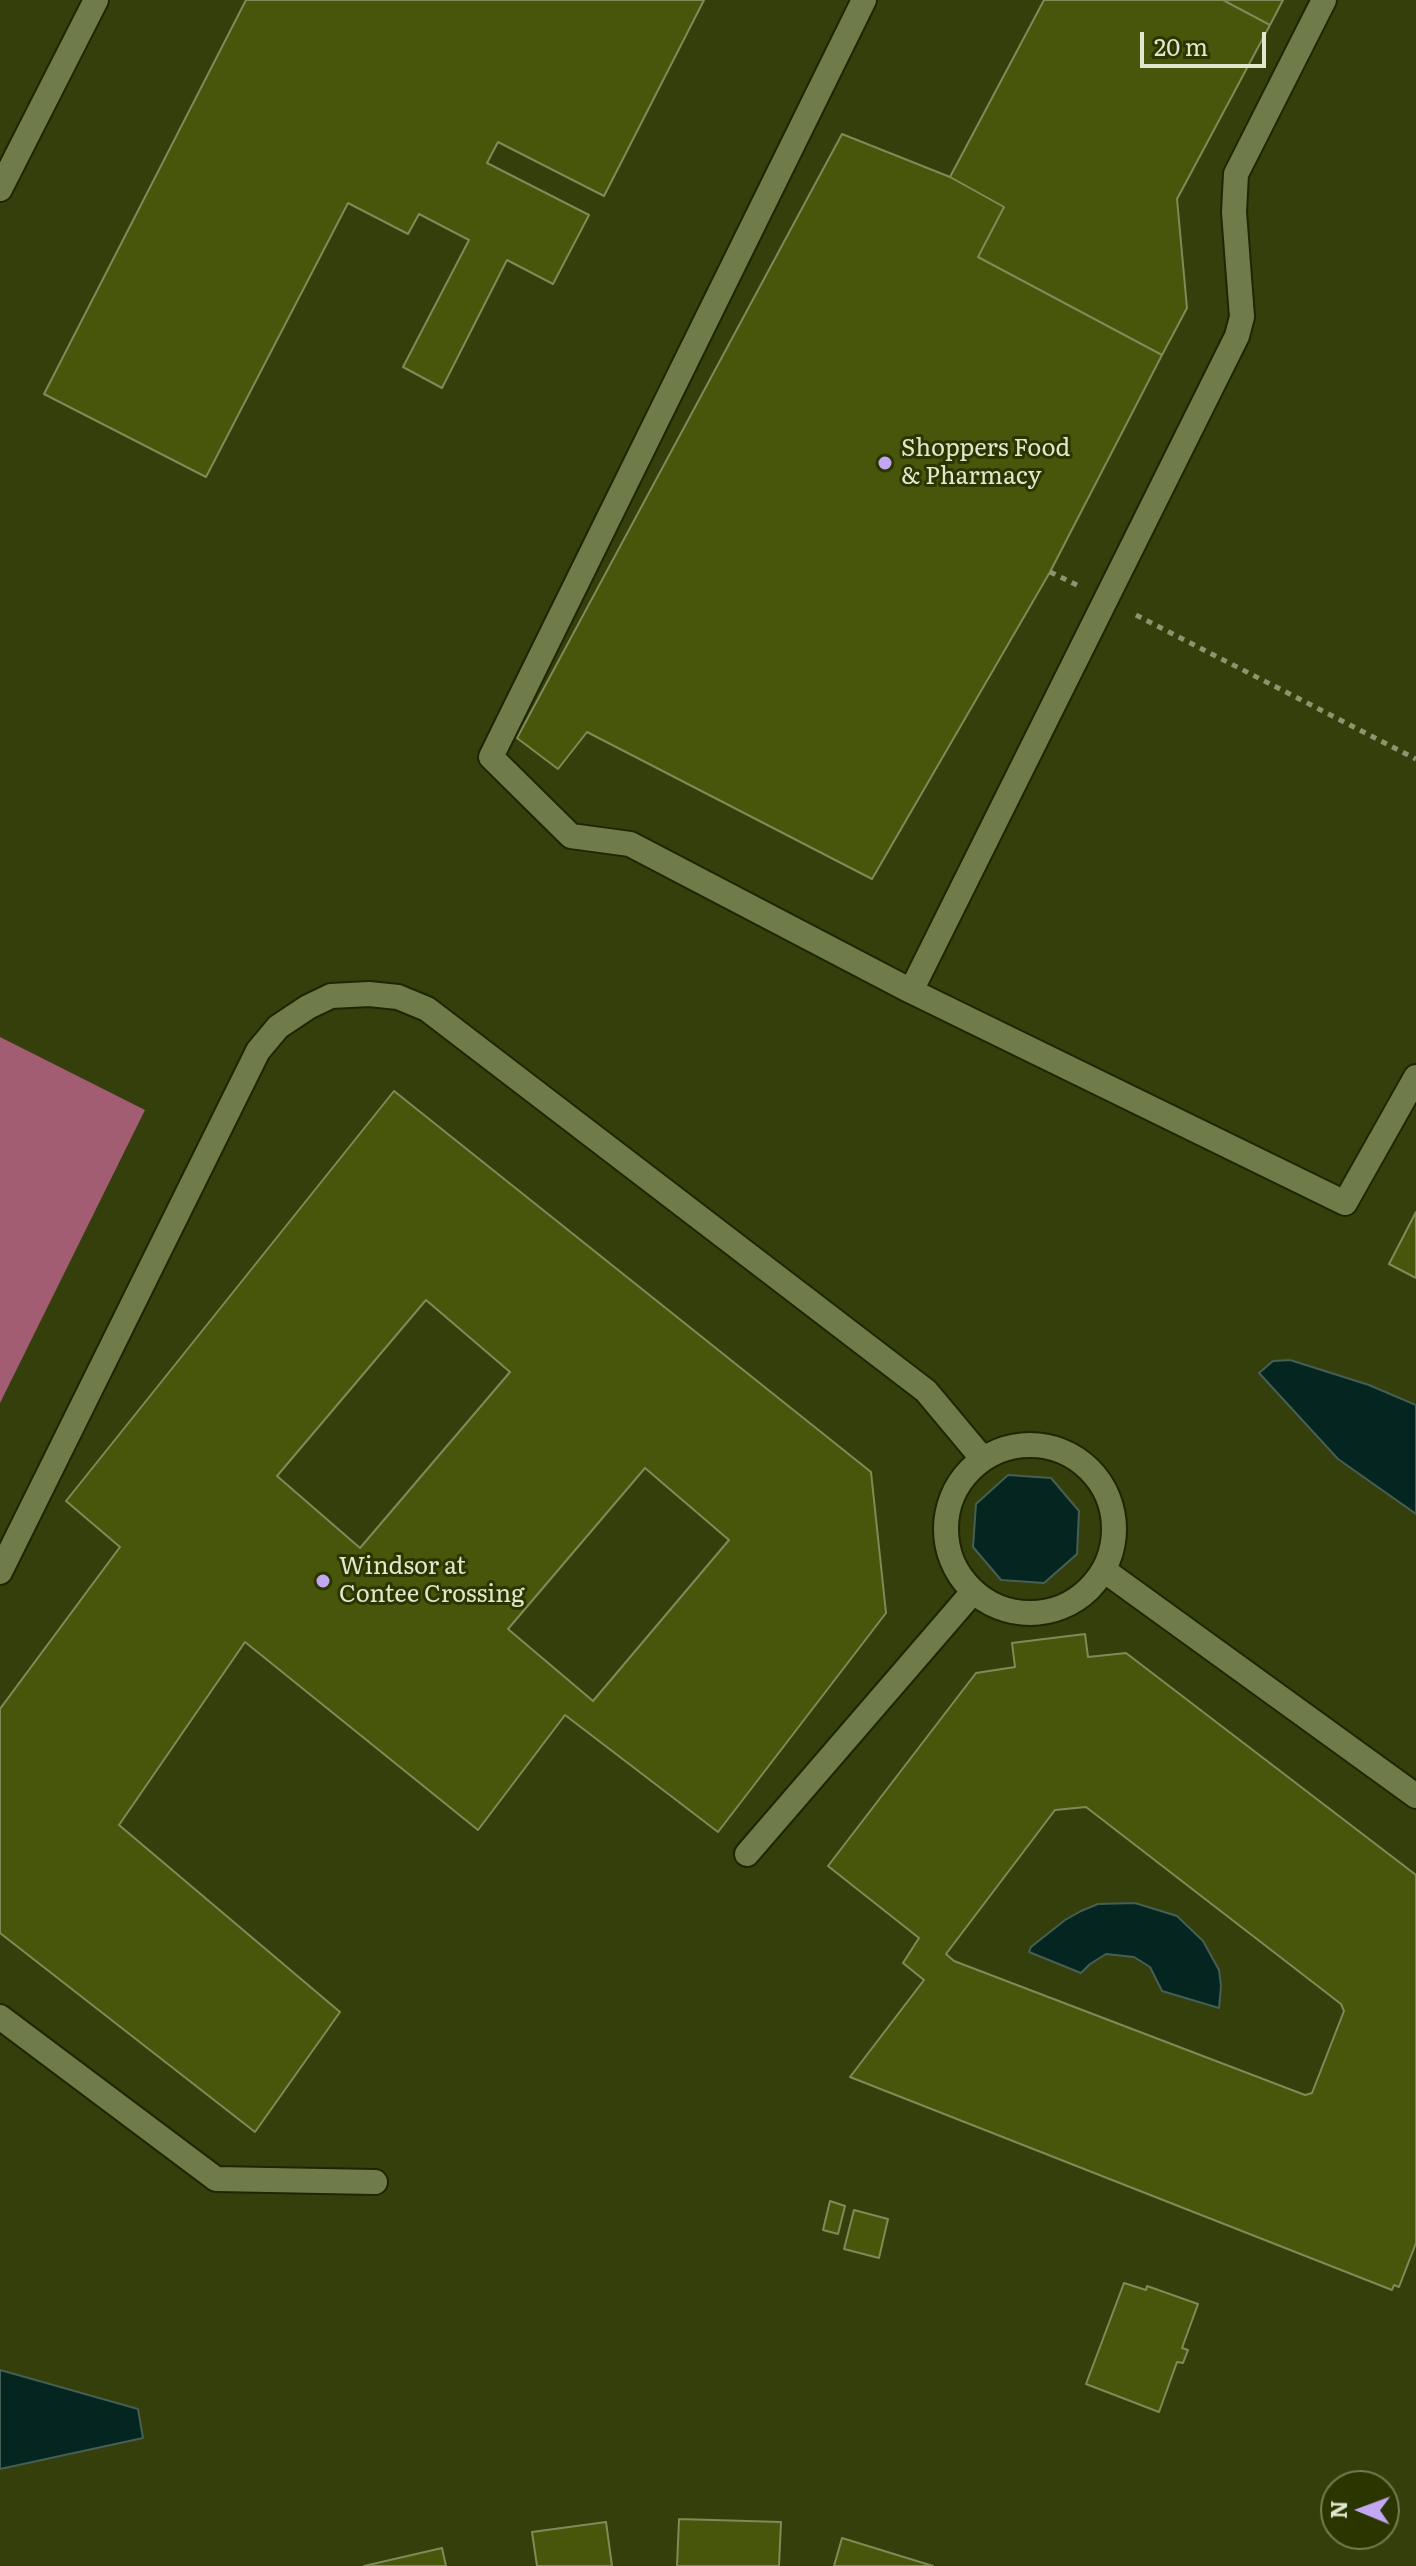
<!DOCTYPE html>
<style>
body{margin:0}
#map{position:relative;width:1416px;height:2566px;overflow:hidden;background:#353f0c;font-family:Literata,serif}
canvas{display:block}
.north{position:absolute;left:1320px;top:2470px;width:80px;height:80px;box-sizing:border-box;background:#2b3500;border:2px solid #737c52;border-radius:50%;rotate:271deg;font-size:22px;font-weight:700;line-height:32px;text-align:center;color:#dfe7cc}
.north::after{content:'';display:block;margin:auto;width:28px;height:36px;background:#c2a7f2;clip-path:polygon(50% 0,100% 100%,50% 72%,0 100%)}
.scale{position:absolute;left:1140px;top:32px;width:126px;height:36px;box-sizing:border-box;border:4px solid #dfe7cc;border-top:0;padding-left:10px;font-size:24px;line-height:28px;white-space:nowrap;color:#dfe7cc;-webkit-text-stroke:6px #2b3500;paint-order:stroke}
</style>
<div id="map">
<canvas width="1416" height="2566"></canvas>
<div class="north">N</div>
<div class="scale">20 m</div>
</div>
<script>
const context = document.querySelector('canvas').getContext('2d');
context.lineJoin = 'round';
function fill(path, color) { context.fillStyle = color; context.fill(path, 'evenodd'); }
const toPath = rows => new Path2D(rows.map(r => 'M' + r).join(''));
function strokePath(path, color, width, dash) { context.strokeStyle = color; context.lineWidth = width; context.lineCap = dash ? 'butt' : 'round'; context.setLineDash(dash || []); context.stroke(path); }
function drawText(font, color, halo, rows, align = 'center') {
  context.font = font + ' Literata,serif'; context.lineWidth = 6; context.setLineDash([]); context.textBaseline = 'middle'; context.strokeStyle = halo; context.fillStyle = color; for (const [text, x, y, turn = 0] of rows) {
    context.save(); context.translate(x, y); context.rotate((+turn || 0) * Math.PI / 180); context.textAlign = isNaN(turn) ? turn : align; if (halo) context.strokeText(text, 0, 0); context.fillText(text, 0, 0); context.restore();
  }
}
const forest = toPath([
 [0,1037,145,1110,0,1403]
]);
const water = toPath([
 [1290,1360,1369,1385,1416,1405,1416,1514,1338,1459,1259,1373,1273,1361,1290,1360],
 [1008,1475,1051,1478,1079,1511,1077,1554,1044,1583,1001,1580,973,1547,976,1504,1008,1475],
 [1135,1903,1177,1916,1203,1941,1219,1970,1221,1986,1219,2008,1162,1991,1150,1967,1134,1957,1106,1954,1090,1964,1081,1973,1029,1952,1031,1947,1065,1920,1081,1911,1098,1904,1135,1903],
 [0,2370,138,2409,143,2438,0,2469,0,2370]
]);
const building = toPath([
 [246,0,704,0,604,196,498,142,487,163,589,215,553,284,507,260,442,388,403,367,469,240,419,214,408,234,348,203,206,477,44,394,246,0],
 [1044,0,1223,0,1270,25,1177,199,1187,308,1162,355,978,257,1004,207,950,177,1044,0],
 [1223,0,1283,0,1270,25,1223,0],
 [842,134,950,177,1004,207,978,257,1162,355,1050,572,872,879,587,732,558,769,517,738,842,134],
 [394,1091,871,1472,886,1613,718,1832,565,1715,478,1830,245,1642,119,1825,340,2012,255,2132,0,1933,0,1709,120,1547,66,1501,394,1091],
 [426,1300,510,1372,360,1548,277,1476,426,1300],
 [645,1468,729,1540,593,1701,508,1629,645,1468],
 [1416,1212,1416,1278,1389,1264,1416,1212],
 [1085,1634,1088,1657,1126,1653,1416,1875,1416,2243,1399,2287,1394,2285,1392,2290,850,2077,924,1980,903,1963,919,1938,828,1866,976,1673,1015,1667,1012,1643,1085,1634],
 [1086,1807,1341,2004,1344,2011,1312,2093,1305,2095,954,1961,946,1954,1055,1810,1086,1807],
 [830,2201,845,2206,838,2234,823,2230,830,2201],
 [854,2210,888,2219,879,2258,844,2249,854,2210],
 [1124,2283,1146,2290,1147,2286,1198,2304,1182,2348,1188,2350,1183,2363,1177,2362,1159,2412,1086,2384,1124,2283],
 [679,2519,781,2522,779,2566,677,2566,679,2519],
 [606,2522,612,2566,537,2566,532,2532,606,2522],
 [842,2538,933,2566,834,2566,842,2538],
 [442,2548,446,2566,364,2566,442,2548]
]);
const path = toPath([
 [1050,572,1077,585],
 [1136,615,1416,759]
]);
const minor = toPath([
 [864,0,491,757,571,836,630,844,911,991,1345,1203,1416,1077],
 [0,189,96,0],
 [911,991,1237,336,1242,317,1234,212,1236,174,1324,0],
 '946 1529a84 84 0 1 1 168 0a84 84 0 1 1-168 0Z',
 [1105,1571,1416,1796],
 [0,1572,258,1051,278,1027,308,1007,331,996,369,994,398,997,427,1009,926,1391,982,1458],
 [747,1854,972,1593],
 [0,2017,216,2179,375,2182]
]);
const markers = [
 [885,463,8,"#c2a7f2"],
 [323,1581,8,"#c2a7f2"]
];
const poiNames = [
 ["Shoppers Food",901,449],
 ["& Pharmacy",901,477],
 ["Windsor at",339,1567],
 ["Contee Crossing",339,1595]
];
fill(forest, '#a35d73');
fill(water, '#052520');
strokePath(water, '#465f54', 2);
fill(building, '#48560b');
strokePath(building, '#7e8b58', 2);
strokePath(minor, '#1e2500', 28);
strokePath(path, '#8c956e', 5, [6, 6]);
strokePath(minor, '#6f7c4a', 24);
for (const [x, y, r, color] of markers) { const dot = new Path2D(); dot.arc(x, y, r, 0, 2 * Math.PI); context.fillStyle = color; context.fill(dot); strokePath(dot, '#2b3500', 3); }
drawText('24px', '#dfe7cc', '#2b3500', poiNames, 'left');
</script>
